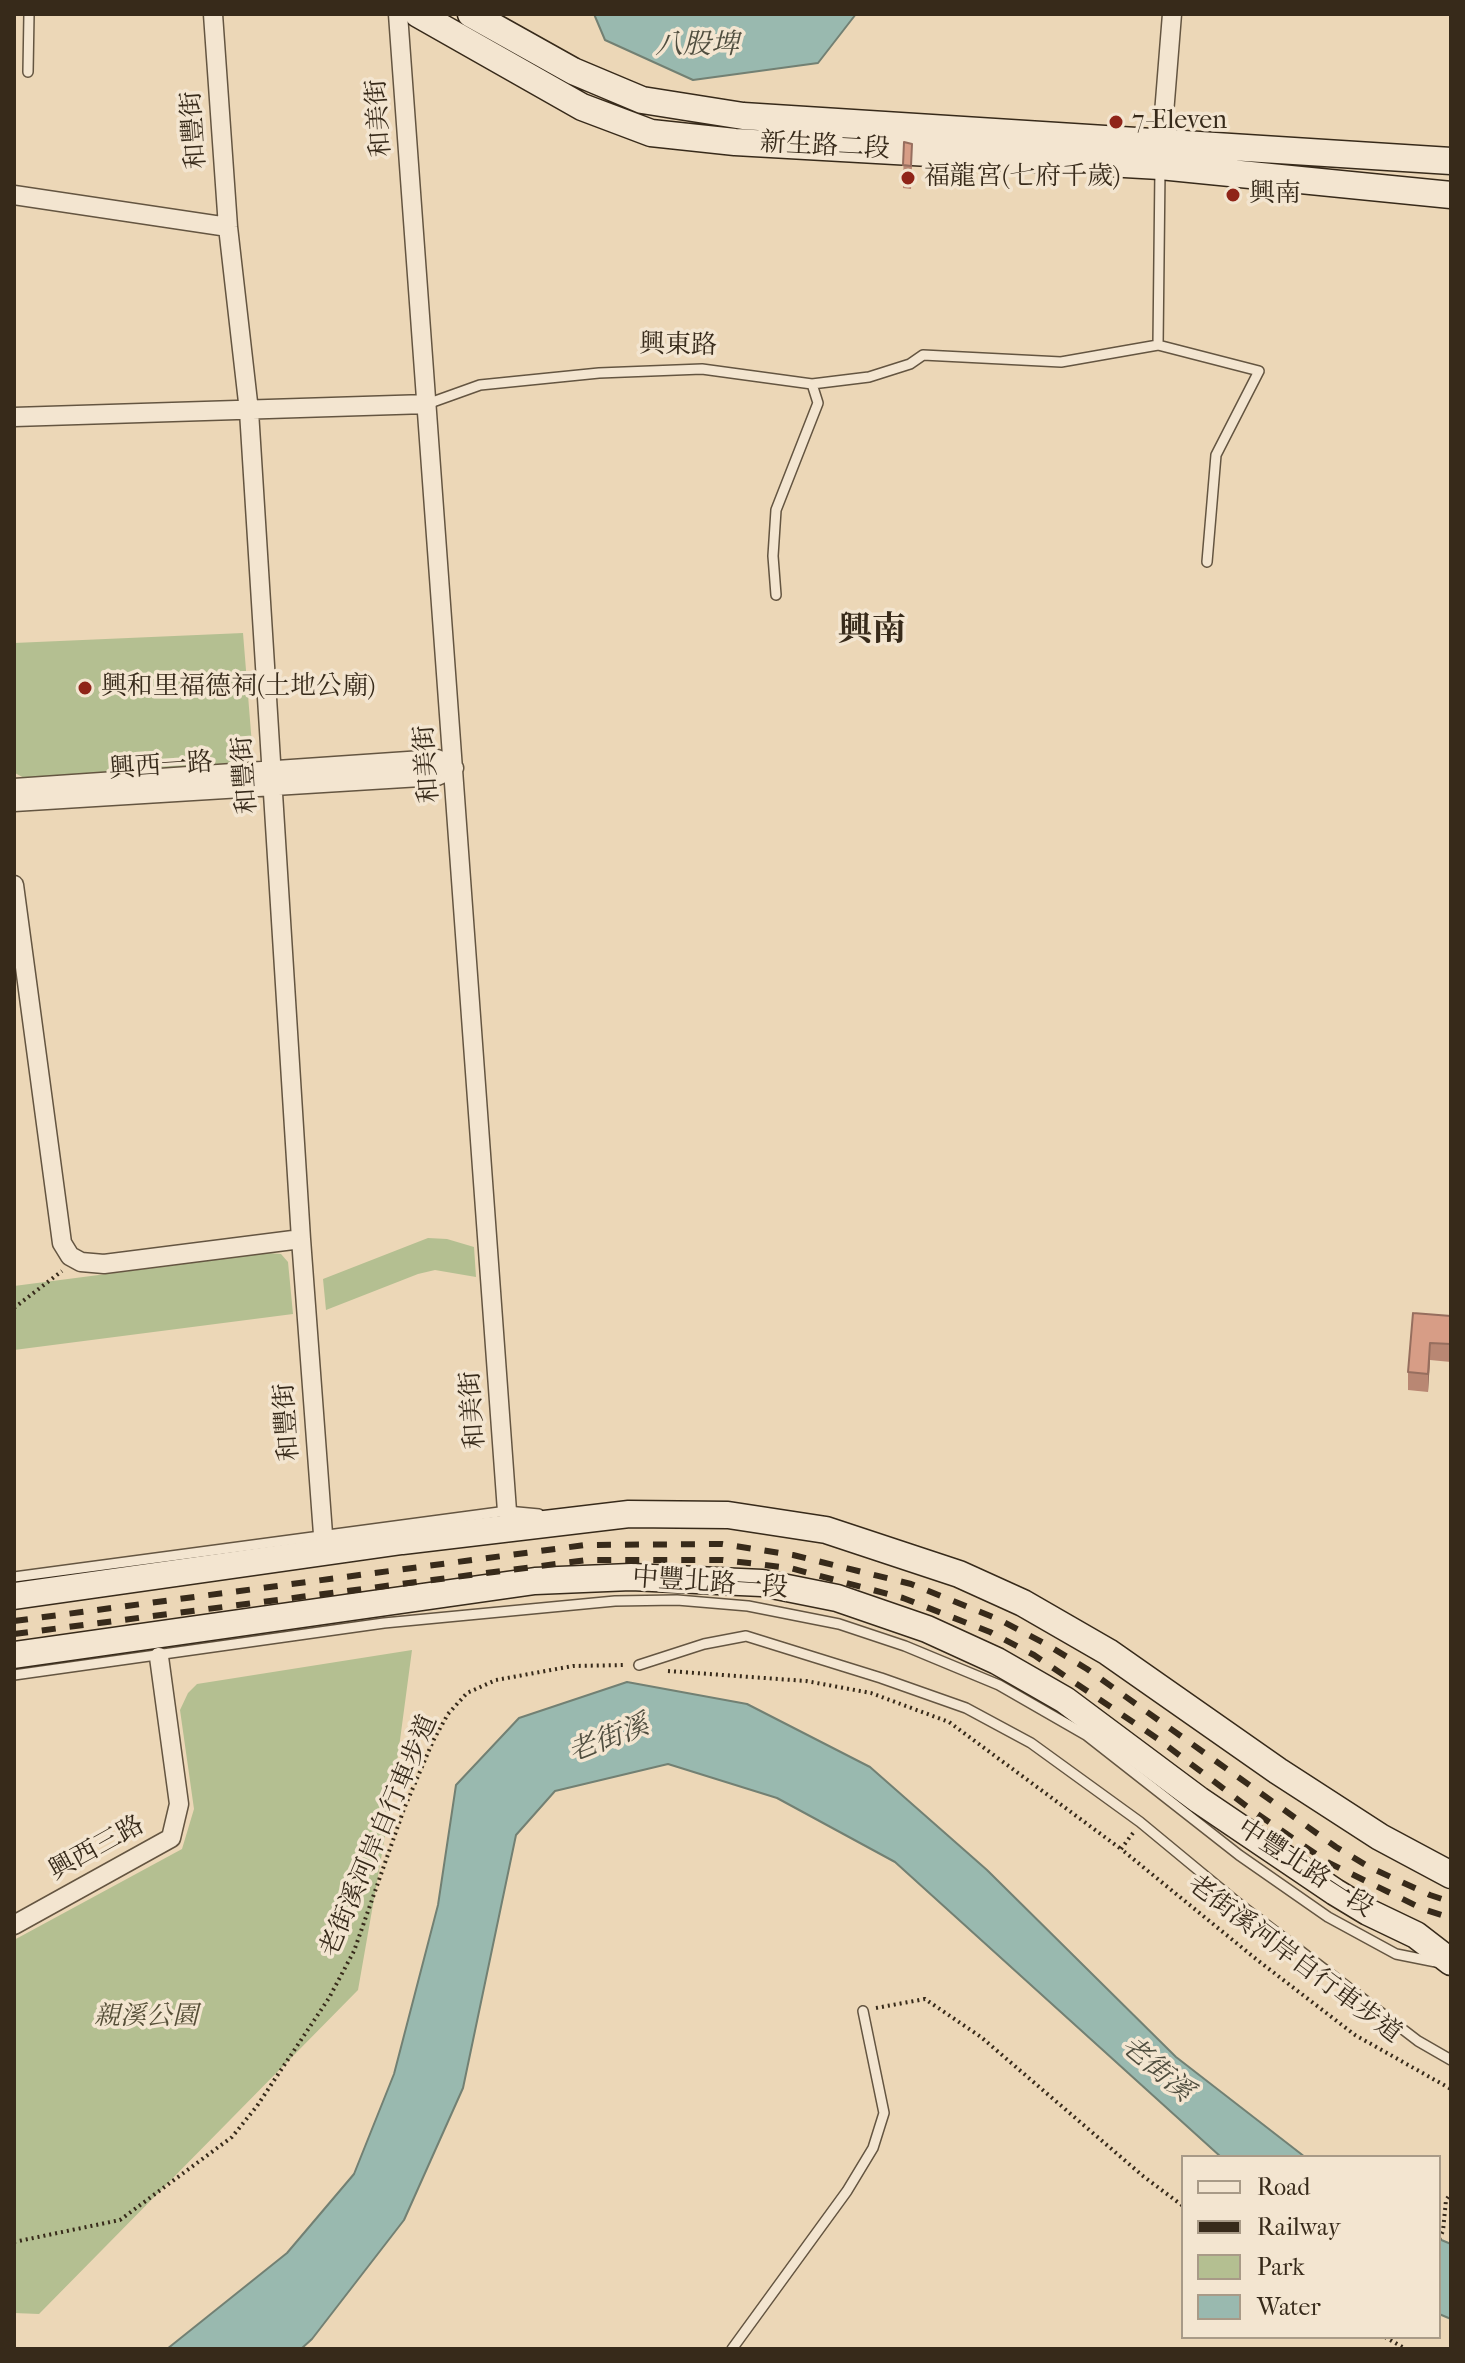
<!DOCTYPE html>
<meta charset="utf-8">
<style>
body{margin:0}
#map{position:relative;width:1465px;height:2363px;overflow:hidden;background:#ecd7b7;font-family:"IM FELL French Canon",serif}
canvas{display:block}
.frame{position:absolute;inset:0;border:16px solid #372a1a;pointer-events:none}
.legend{position:absolute;left:1181px;top:2155px;width:260px;height:184px;box-sizing:border-box;background:#f3e5d0;border:2px solid #a89a87;margin:0;padding:10px 14px;list-style:none;font-size:24px;color:#372a1a}
.legend li{display:flex;align-items:center;gap:16px;height:40px}
.legend b{width:40px;border:2px solid #a89a87}
</style>
<div id="map">
<canvas width="1465" height="2363"></canvas>
<div class="frame"></div>
<ul class="legend">
<li><b style="height:10px;background:#f3e5d0"></b>Road</li>
<li><b style="height:10px;background:#372a1a"></b>Railway</li>
<li><b style="height:22px;background:#b4bf91"></b>Park</li>
<li><b style="height:22px;background:#99b9af"></b>Water</li>
</ul>
</div>
<script>
const context = document.querySelector('canvas').getContext('2d');
context.lineJoin = 'round';
function fill(path, color) { context.fillStyle = color; context.fill(path, 'evenodd'); }
const toPath = rows => new Path2D(rows.map(r => 'M' + r).join(''));
function strokePath(path, color, width, dash) { context.strokeStyle = color; context.lineWidth = width; context.lineCap = dash ? 'butt' : 'round'; context.setLineDash(dash || []); context.stroke(path); }
function drawText(font, color, halo, rows, align = 'center') {
  context.font = font + ' "IM FELL French Canon","Noto Serif TC",serif'; context.lineWidth = 7; context.setLineDash([]); context.textBaseline = 'middle'; context.strokeStyle = halo; context.fillStyle = color; for (const [text, x, y, turn = 0] of rows) {
    context.save(); context.translate(x, y); context.rotate((+turn || 0) * Math.PI / 180); context.textAlign = isNaN(turn) ? turn : align; if (halo) context.strokeText(text, 0, 0); context.fillText(text, 0, 0); context.restore();
  }
}
const green = toPath([
 [243,633,252,745,242,763,26,779,15,773,14,643],
 [428,1238,447,1239,474,1247,476,1277,435,1270,418,1274,326,1310,323,1279],
 [268,1253,281,1254,288,1262,293,1314,14,1350,14,1286],
 [412,1650,394,1785,358,1990,39,2314,14,2313,14,1940,182,1849,194,1809,180,1710,188,1693,197,1684]
]);
const water = toPath([
 [594,14,856,14,818,63,693,80,605,40,594,14],
 [627,1682,747,1704,870,1767,987,1870,1176,2057,1305,2157,1221,2157,895,1862,777,1798,668,1764,555,1791,516,1835,463,2088,404,2220,312,2339,301,2349,167,2349,287,2253,354,2174,394,2074,438,1905,456,1785,519,1718,627,1682],
 [1439,2239,1451,2244,1451,2319,1439,2314,1439,2239]
]);
const path = toPath([
 [14,1308,62,1271],
 [668,1671,806,1681,871,1693,949,1722,1121,1849],
 [1133,1833,1121,1849,1256,1959,1355,2035,1451,2089],
 [876,2008,925,1999,981,2037,1143,2176,1183,2206],
 [1439,2239,1443,2231,1446,2200,1451,2193],
 [14,2242,120,2220,232,2137,257,2106,329,1998,354,1951,404,1809,433,1741,448,1714,467,1693,496,1680,573,1666,624,1665],
 [1385,2337,1406,2349]
]);
const lane = toPath([
 [28,72,29,14],
 [1158,345,1259,371,1216,455,1207,562],
 [427,404,480,385,599,373,702,369,812,384,869,377,910,364,923,355,1061,362,1158,345,1160,169],
 [776,595,773,556,776,510,818,403,812,384],
 [14,1577,507,1511,539,1514],
 [639,1665,704,1644,746,1636,881,1678,966,1708,1031,1743,1140,1822,1238,1903,1418,2041,1451,2060],
 [14,1675,384,1623,615,1601,677,1600,748,1606,839,1624,905,1646,999,1685,1086,1735,1239,1855,1328,1917,1396,1954,1436,1962],
 [732,2349,847,2191,873,2148,884,2113,863,2011]
]);
const street = toPath([
 [213,14,228,227,249,411,301,1239,323,1534],
 [398,14,507,1511],
 [1161,151,1172,14],
 [14,195,228,227],
 [14,417,427,404],
 [14,788,437,759,454,768],
 [14,802,437,776,454,768],
 [14,885,62,1243,70,1256,81,1262,104,1264,301,1239],
 [14,1925,171,1838,179,1804,159,1657]
]);
const secondary = toPath([
 [418,14,582,107,651,133,735,142,1160,166,1451,195],
 [471,14,573,71,642,100,743,116,1451,161],
 [14,1596,402,1541,629,1514,728,1515,826,1530,959,1574,1023,1603,1108,1652,1278,1771,1380,1837,1451,1875],
 [14,1655,535,1581,631,1577,762,1583,837,1598,927,1629,997,1661,1065,1700,1199,1800,1335,1892,1368,1912,1416,1935,1451,1962]
]);
const rail = toPath([
 [14,1621,585,1545,722,1544,793,1555,911,1584,998,1619,1044,1643,1087,1669,1336,1847,1369,1867,1430,1895,1451,1902],
 [14,1634,587,1560,723,1560,790,1568,903,1598,990,1632,1034,1655,1158,1739,1253,1811,1329,1863,1423,1909,1451,1918]
]);
const wall = toPath([
 [904,142,912,167,911,189,903,188],
 [1451,1316,1451,1362,1430,1360,1428,1392,1408,1390,1408,1372]
]);
const shadedWall = toPath([
 [1430,1343,1430,1360,1428,1392,1428,1374]
]);
const building = toPath([
 [904,142,912,144,911,166,903,165,904,142],
 [1413,1313,1451,1316,1451,1344,1430,1343,1428,1374,1408,1372,1413,1313]
]);
const markers = [
 [1116,122,8,"#8f2418"],
 [908,178,8,"#8f2418"],
 [1233,195,8,"#8f2418"],
 [85,688,8,"#8f2418"]
];
const streetNames = [
 ["和美街",380,118,-94],
 ["和豐街",195,130,-94],
 ["新生路二段",825,147,3],
 ["興東路",678,346,1],
 ["和美街",428,764,-94],
 ["興西一路",161,767,-4],
 ["和豐街",246,775,-94],
 ["和美街",474,1410,-94],
 ["和豐街",288,1422,-94],
 ["中豐北路一段",710,1584,4],
 ["老街溪河岸自行車步道",380,1836,-67],
 ["興西三路",97,1849,-29],
 ["中豐北路一段",1305,1869,33],
 ["老街溪河岸自行車步道",1294,1960,37]
];
const poiNames = [
 ["7-Eleven",1132,122],
 ["福龍宮(七府千歲)",924,178],
 ["興南",1249,195],
 ["興和里福德祠(土地公廟)",101,688]
];
const parkNames = [
 ["親溪公園",146,2018]
];
const waterNames = [
 ["八股埤",697,46],
 ["老街溪",609,1740,-21],
 ["老街溪",1156,2070,40]
];
const districtNames = [
 ["興南",872,632]
];
fill(green, '#b4bf91');
fill(water, '#99b9af');
strokePath(water, '#728073', 2);
strokePath(lane, '#645541', 12);
strokePath(street, '#645541', 21);
strokePath(secondary, '#372a1a', 29);
strokePath(path, '#372a1a', 4, [2, 4]);
strokePath(lane, '#f3e5d0', 9);
strokePath(street, '#f3e5d0', 18);
strokePath(secondary, '#f3e5d0', 26);
strokePath(rail, '#372a1a', 6, [14, 14]);
fill(wall, '#b98773');
fill(shadedWall, '#966e5e');
fill(building, '#d79d86');
strokePath(building, '#966e5e', 2);
for (const [x, y, r, color] of markers) { const dot = new Path2D(); dot.arc(x, y, r, 0, 2 * Math.PI); context.fillStyle = color; context.fill(dot); strokePath(dot, '#f3e5d0', 3); }
drawText('26px', '#372a1a', '#f3e5d0', streetNames);
drawText('26px', '#372a1a', '#f3e5d0', poiNames, 'left');
drawText('italic 26px', '#564f38', '#f3e5d0', parkNames);
drawText('italic 28px', '#504e3f', '#f3e5d0', waterNames);
drawText('bold 34px', '#372a1a', '#f3e5d0', districtNames);
</script>
